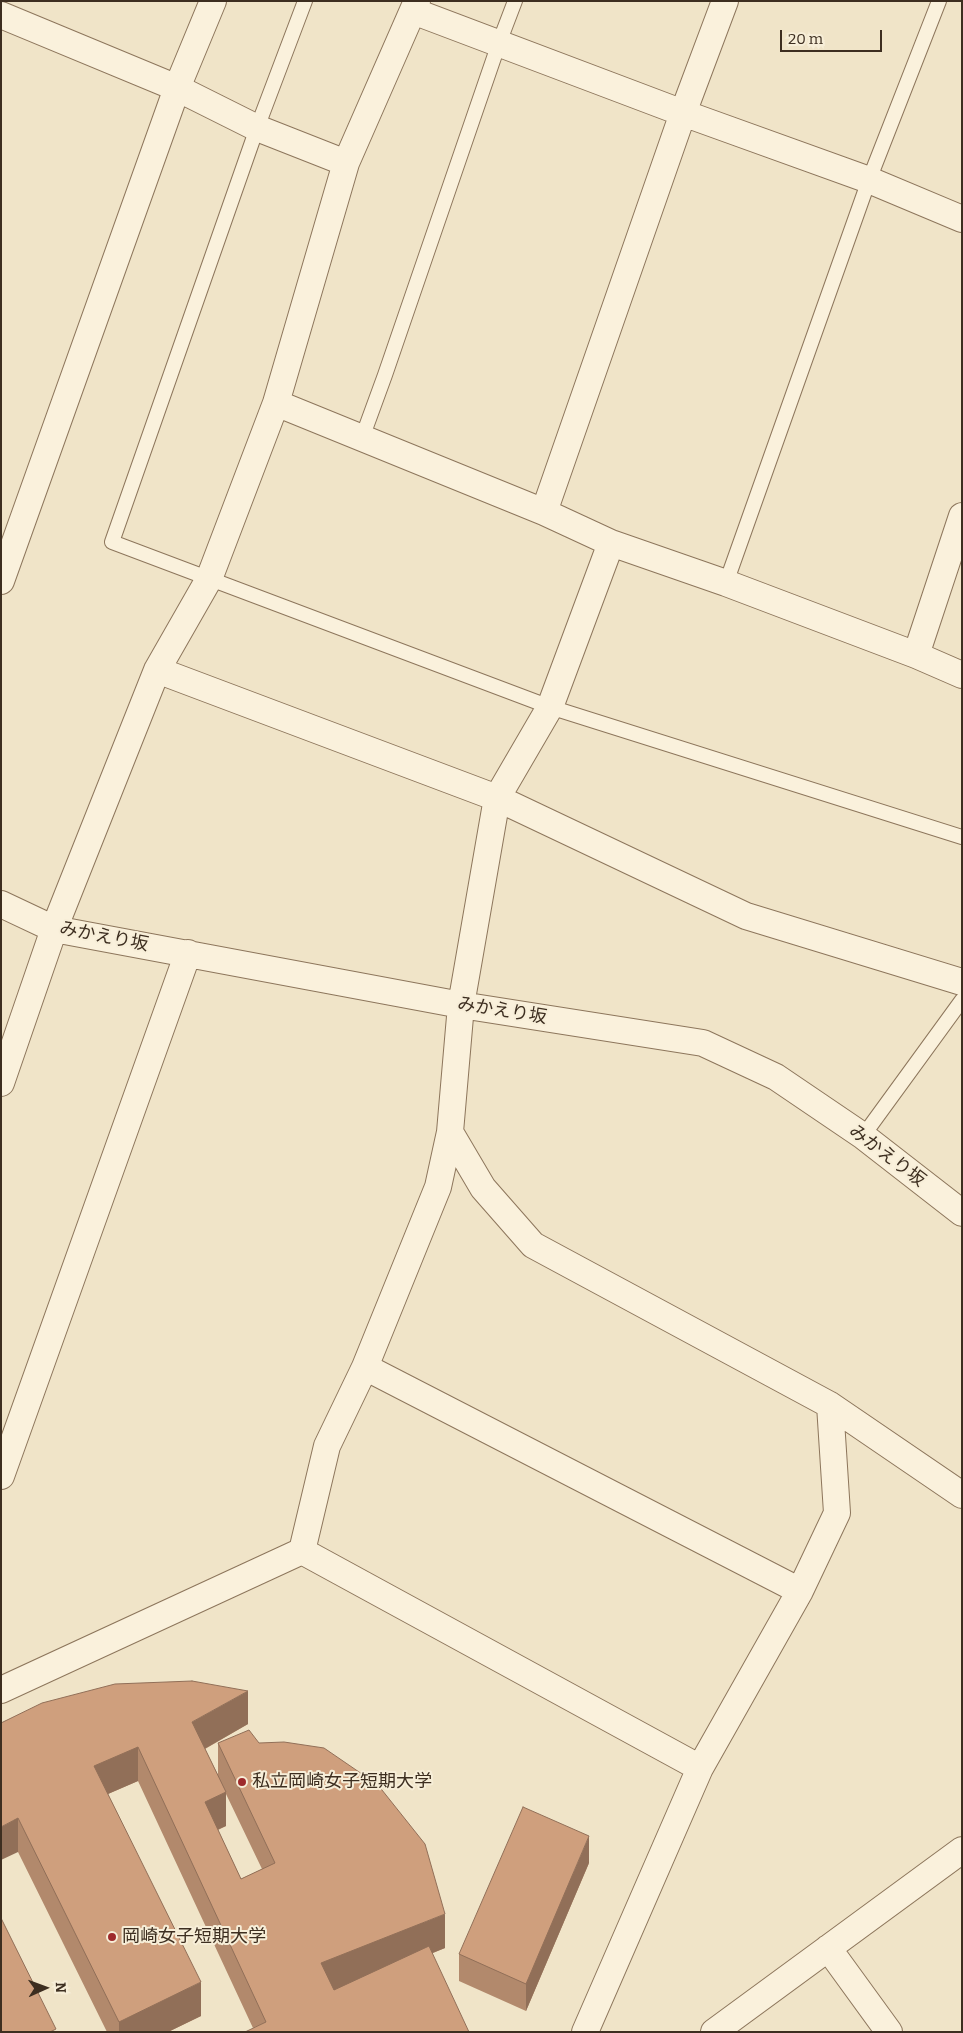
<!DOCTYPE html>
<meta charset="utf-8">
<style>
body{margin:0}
#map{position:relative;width:963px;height:2033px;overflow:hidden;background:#f0e4c8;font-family:Bitter,serif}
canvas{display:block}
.frame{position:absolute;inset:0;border:2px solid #3d2e20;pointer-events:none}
.north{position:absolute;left:20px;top:1963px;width:50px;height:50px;-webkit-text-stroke:4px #f7eed8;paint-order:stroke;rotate:88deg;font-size:14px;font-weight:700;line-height:20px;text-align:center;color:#3d2e20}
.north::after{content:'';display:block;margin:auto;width:18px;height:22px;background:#3d2e20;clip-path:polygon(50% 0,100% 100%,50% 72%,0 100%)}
.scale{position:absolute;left:780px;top:30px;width:102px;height:22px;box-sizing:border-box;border:2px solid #3d2e20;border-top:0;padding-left:6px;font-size:15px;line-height:18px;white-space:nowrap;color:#3d2e20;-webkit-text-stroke:4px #f7eed8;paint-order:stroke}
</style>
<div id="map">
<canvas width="963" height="2033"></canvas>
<div class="frame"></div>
<div class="north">N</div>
<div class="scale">20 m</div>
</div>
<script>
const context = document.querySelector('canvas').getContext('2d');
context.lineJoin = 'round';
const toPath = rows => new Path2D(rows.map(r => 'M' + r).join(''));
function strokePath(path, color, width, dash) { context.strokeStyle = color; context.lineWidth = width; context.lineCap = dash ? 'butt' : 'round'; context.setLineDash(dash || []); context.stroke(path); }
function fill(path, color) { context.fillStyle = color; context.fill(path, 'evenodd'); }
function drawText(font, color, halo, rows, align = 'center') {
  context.font = font + ' Bitter,"Noto Sans JP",serif'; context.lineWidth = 4; context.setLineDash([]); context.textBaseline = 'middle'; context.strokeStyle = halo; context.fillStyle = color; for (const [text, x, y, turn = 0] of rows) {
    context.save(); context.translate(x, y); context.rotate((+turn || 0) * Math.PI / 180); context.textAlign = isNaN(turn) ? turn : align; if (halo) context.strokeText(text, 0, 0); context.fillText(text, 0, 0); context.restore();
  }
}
const service = toPath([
 [305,1,257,128,112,542,550,707,962,837],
 [362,438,385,375,499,43,515,1],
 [726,583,869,180,939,1],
 [863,1136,962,1000]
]);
const minor = toPath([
 [413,11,683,113,869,180,962,219],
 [1,15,177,88,257,128,346,163],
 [276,403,544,512,611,543,726,583,916,655,962,675],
 [544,512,683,113,725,1],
 [1,581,177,88,213,1],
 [916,655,962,516],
 [157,670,497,798,746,916,962,982],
 [1,904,54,929,461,1005,703,1043,776,1077,863,1136,962,1213],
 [1,1083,54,929,157,670,209,579,276,403,346,163,417,1],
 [450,1132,483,1188,533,1245,830,1405,962,1495],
 [365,1367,800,1591],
 [1,1476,188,953],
 [302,1551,327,1446,365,1367,438,1187,450,1132,461,1005,497,798,550,707,611,543],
 [302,1551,700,1768],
 [1,1690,302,1551],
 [828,1948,889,2032],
 [585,2032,700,1768,800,1591,837,1513,830,1405],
 [714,2032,962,1850]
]);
const wall = toPath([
 [1,1723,248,1724,205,1749,218,1775,218,1743,259,1743,445,1948,253,2028,138,1781,108,1794,201,2016,168,2032,107,2032,18,1852],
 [226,1794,262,1869,241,1879,218,1830,226,1826],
 [589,1863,526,2011,459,1981,459,1954]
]);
const shadedWall = toPath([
 [248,1691,248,1724,192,1756,192,1722],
 [138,1747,138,1781,94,1800,94,1766],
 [226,1792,226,1826,205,1835,205,1802],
 [18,1818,18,1852,1,1860,1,1827],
 [589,1836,589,1863,526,2011,526,1984],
 [445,1914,445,1948,321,1997,321,1963],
 [201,1982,201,2016,168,2032,119,2032,119,2022]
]);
const building = toPath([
 [192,1681,248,1691,192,1722,226,1792,205,1802,241,1879,275,1863,218,1743,249,1730,259,1743,284,1742,324,1748,378,1785,425,1844,445,1914,321,1963,334,1990,429,1946,469,2032,245,2032,266,2022,138,1747,94,1766,201,1982,119,2022,18,1818,1,1827,1,1723,42,1703,115,1684,192,1681],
 [523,1807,589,1836,526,1984,459,1954,523,1807],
 [1,1918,56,2029,50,2032,1,2032,1,1918]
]);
const markers = [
 [242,1782,5,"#9e2a2b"],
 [112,1937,5,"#9e2a2b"]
];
const streetNames = [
 ["みかえり坂",104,937,11],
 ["みかえり坂",502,1011,9],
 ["みかえり坂",887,1156,37]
];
const poiNames = [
 ["私立岡崎女子短期大学",252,1782],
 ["岡崎女子短期大学",122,1937]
];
strokePath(service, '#8d765c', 16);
strokePath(minor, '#8d765c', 28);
strokePath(service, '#faf1dc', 14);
strokePath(minor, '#faf1dc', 26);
fill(wall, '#b2896c');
fill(shadedWall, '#916f58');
fill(building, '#cf9f7d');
strokePath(building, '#916f58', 1);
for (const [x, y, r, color] of markers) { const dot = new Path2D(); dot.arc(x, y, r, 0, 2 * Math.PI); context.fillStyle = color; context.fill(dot); strokePath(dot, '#f7eed8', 2); }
drawText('18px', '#3d2e20', '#f7eed8', streetNames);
drawText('18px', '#3d2e20', '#f7eed8', poiNames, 'left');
</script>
